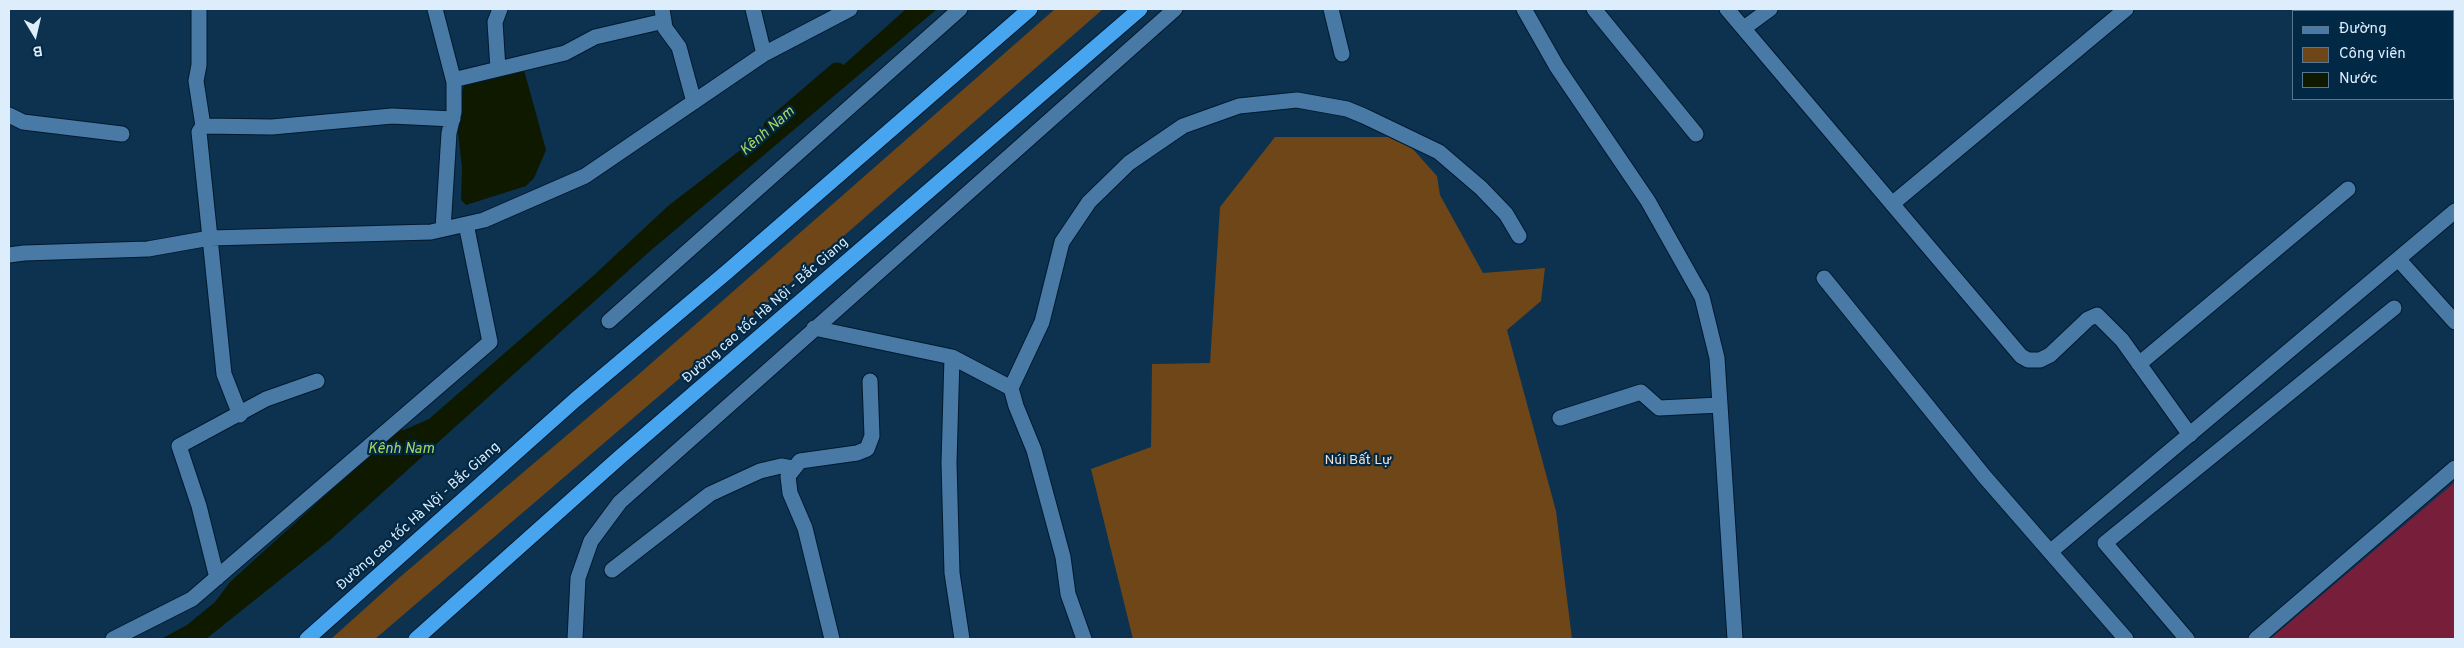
<!DOCTYPE html>
<meta charset="utf-8">
<style>
body{margin:0}
#map{position:relative;width:2464px;height:648px;overflow:hidden;background:#0c3250;font-family:Overpass,sans-serif}
canvas{display:block}
.frame{position:absolute;inset:0;border:10px solid #ddedfb;pointer-events:none}
.legend{position:absolute;left:2292px;top:10px;width:162px;height:90px;box-sizing:border-box;background:#012845;border:1px solid #59778e;margin:0;padding:6px 9px;list-style:none;font-size:15px;color:#ddedfb}
.legend li{display:flex;align-items:center;gap:10px;height:25px}
.legend b{width:25px;border:1px solid #59778e}
.north{position:absolute;left:10px;top:10px;width:50px;height:50px;-webkit-text-stroke:4px #012845;paint-order:stroke;rotate:171deg;font-size:14px;font-weight:700;line-height:20px;text-align:center;color:#ddedfb}
.north::after{content:'';display:block;margin:auto;width:18px;height:22px;background:#ddedfb;clip-path:polygon(50% 0,100% 100%,50% 72%,0 100%)}
</style>
<div id="map">
<canvas width="2464" height="648"></canvas>
<div class="frame"></div>
<ul class="legend">
<li><b style="height:6px;background:#497aa5"></b>Đường</li>
<li><b style="height:14px;background:#6e4617"></b>Công viên</li>
<li><b style="height:14px;background:#0f1900"></b>Nước</li>
</ul>
<div class="north">B</div>
</div>
<script>
const context = document.querySelector('canvas').getContext('2d');
context.lineJoin = 'round';
function fill(path, color) { context.fillStyle = color; context.fill(path, 'evenodd'); }
const toPath = rows => new Path2D(rows.map(r => 'M' + r).join(''));
function strokePath(path, color, width, dash) { context.strokeStyle = color; context.lineWidth = width; context.lineCap = dash ? 'butt' : 'round'; context.setLineDash(dash || []); context.stroke(path); }
function drawText(font, color, halo, rows, align = 'center') {
  context.font = font + ' Overpass,sans-serif'; context.lineWidth = 4.5; context.setLineDash([]); context.textBaseline = 'middle'; context.strokeStyle = halo; context.fillStyle = color; for (const [text, x, y, turn = 0] of rows) {
    context.save(); context.translate(x, y); context.rotate((+turn || 0) * Math.PI / 180); context.textAlign = isNaN(turn) ? turn : align; if (halo) context.strokeText(text, 0, 0); context.fillText(text, 0, 0); context.restore();
  }
}
const green = toPath([
 [1055,9,1103,9,742,325,375,639,331,639,400,577,639,374],
 [1275,137,1402,137,1437,176,1440,195,1483,273,1545,268,1541,301,1507,330,1556,511,1572,639,1133,639,1091,469,1151,447,1152,364,1210,363,1220,207]
]);
const water = toPath([
 [906,9,937,9,649,252,330,540,206,639,161,639,187,625,215,602,230,582,397,430,404,430,429,419,593,276,668,206,800,104],
 [524,70,546,150,534,178,526,186,466,205,461,200,462,168,458,132,460,100,464,85,466,83]
]);
const canal = toPath([
 [773,127,837,72]
]);
const building = toPath([
 [2455,482,2455,639,2270,639]
]);
const minor = toPath([
 [199,9,199,65,196,81,203,126,199,132,210,238,224,374,240,415],
 [435,9,454,82,454,112,449,133,443,229],
 [662,9,665,28,679,47,694,102],
 [753,9,764,54],
 [1331,9,1342,54],
 [1524,9,1557,67,1648,201,1702,297,1717,358,1735,639],
 [1594,9,1696,134],
 [1727,9,2021,356,2028,360,2040,360,2050,355,2088,319,2097,315,2122,340,2190,435],
 [2449,11,2452,9],
 [1744,28,1770,9],
 [498,69,495,22,500,9],
 [454,82,457,79,565,53,595,37,664,21],
 [9,115,23,122,122,134],
 [203,126,272,127,392,116,453,119],
 [1892,204,2126,9],
 [9,255,24,253,148,249,210,238,431,232,484,220,585,176,764,54,850,9],
 [2399,260,2455,322],
 [1824,278,1984,476,2126,639],
 [609,321,960,9],
 [814,328,952,357,1011,388,1016,406,1034,450,1063,557,1068,594,1084,639],
 [952,357,949,463,952,573,962,639],
 [2139,364,2348,189],
 [1011,388,1042,322,1062,242,1089,202,1129,163,1183,126,1239,106,1297,100,1347,109,1364,116,1439,152,1481,188,1506,214,1519,236],
 [1560,418,1641,392,1659,408,1720,405],
 [2050,552,2455,211],
 [612,570,710,494,760,471,781,466,792,468],
 [217,578,199,506,179,446,266,399,317,381],
 [113,639,192,599,490,342,466,224],
 [575,639,578,578,591,541,620,502,1175,9],
 [832,639,805,528,790,493,788,476,800,461,857,453,867,449,872,436,870,381],
 [2187,639,2105,543,2394,308],
 [2256,639,2455,468]
]);
const highway = toPath([
 [307,639,575,400,728,271,1030,9],
 [416,639,620,457,1140,9]
]);
const streetNames = [
 ["Đường cao tốc Hà Nội - Bắc Giang",766,311,-41],
 ["Đường cao tốc Hà Nội - Bắc Giang",419,517,-42]
];
const parkNames = [
 ["Núi Bất Lự",1358,461]
];
const waterNames = [
 ["Kênh Nam",768,132,-41],
 ["Kênh Nam",401,450]
];
fill(green, '#6e4617');
fill(water, '#0f1900');
strokePath(canal, '#0f1900', 19);
fill(building, '#771e3a');
strokePath(minor, '#01192e', 17);
strokePath(highway, '#01192e', 17);
strokePath(minor, '#497aa5', 15);
strokePath(highway, '#47a5f0', 15);
drawText('14px', '#ddedfb', '#012845', streetNames);
drawText('14px', '#f3e1cf', '#012845', parkNames);
drawText('italic 15px', '#aad560', '#012845', waterNames);
</script>
